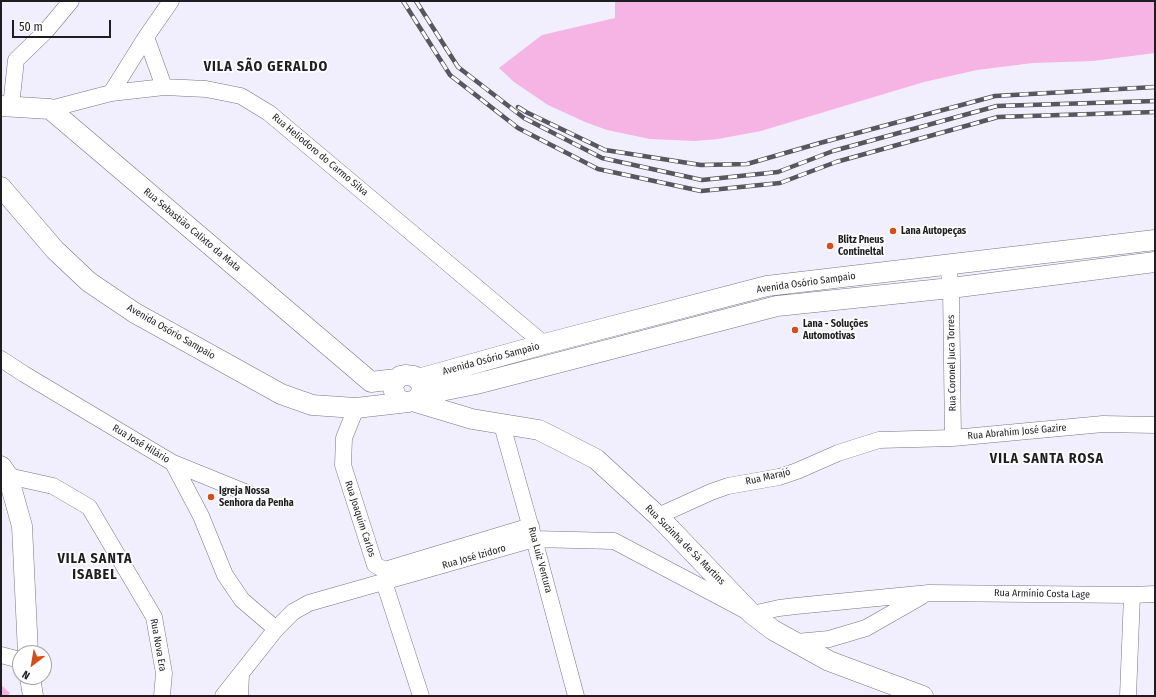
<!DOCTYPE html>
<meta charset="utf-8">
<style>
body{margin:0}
#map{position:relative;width:1156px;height:697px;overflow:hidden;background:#f1eefd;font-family:"Fira Sans Condensed",sans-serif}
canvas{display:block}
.frame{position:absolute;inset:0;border:2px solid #1e1d22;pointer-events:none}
.north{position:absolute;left:12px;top:645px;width:40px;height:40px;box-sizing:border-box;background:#fefefe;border:1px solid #a4a4a6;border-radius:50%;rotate:211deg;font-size:11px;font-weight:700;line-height:16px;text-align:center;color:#1e1d22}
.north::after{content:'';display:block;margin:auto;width:14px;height:18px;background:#d44d1a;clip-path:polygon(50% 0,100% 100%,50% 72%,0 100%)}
.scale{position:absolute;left:12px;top:20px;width:99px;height:18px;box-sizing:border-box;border:2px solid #1e1d22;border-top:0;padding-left:5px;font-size:12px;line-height:14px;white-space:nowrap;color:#1e1d22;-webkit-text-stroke:3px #fefefe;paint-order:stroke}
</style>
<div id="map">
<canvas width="1156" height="697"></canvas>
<div class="frame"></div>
<div class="north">N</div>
<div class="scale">50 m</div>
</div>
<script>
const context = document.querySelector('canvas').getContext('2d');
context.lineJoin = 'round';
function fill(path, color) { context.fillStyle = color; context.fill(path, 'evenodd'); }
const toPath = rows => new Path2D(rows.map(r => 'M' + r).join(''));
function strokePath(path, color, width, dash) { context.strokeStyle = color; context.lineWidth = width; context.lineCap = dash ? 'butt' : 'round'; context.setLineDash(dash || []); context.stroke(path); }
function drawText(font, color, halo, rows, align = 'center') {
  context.font = font + ' "Fira Sans Condensed",sans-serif'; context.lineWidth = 3.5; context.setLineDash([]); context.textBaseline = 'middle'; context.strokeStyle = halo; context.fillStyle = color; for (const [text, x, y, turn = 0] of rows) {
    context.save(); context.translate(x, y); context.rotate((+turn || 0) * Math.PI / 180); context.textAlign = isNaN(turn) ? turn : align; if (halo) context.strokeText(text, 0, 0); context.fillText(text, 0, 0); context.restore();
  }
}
const green = toPath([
 [615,1,1155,1,1155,53,1093,61,1033,63,977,70,924,82,761,131,718,139,695,141,650,139,607,130,585,122,548,105,514,82,499,68,542,35,615,18],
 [1,685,10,693,7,696,1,696]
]);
const minor = toPath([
 [146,37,164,87],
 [111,93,146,37,171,1],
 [11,106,16,60,46,31,71,1],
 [50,109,111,93,164,87,206,89,241,96,269,113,544,344],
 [948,265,951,288,953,438],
 [1,359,24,374,173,463,201,516,225,575,242,600,276,629],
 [356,408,344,438,343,465,375,565,385,570,531,526],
 [502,425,534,539,576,696],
 [173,463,252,495],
 [8,476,53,486,89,507,154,617,164,673,162,696],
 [658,516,711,492,728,486,779,477,797,471,838,453,879,440,953,438,1103,424,1155,425],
 [384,582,421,696],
 [796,642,829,639,866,628,922,596],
 [1,655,20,660],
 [223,696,276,629,293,612,309,603,534,539,614,541,752,614,779,608,796,606,929,593,1132,595,1155,594],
 [240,696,241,674],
 [1128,696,1132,595]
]);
const tertiary = toPath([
 [1,106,50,109,371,382,396,379],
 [1,187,55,250,89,282,135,313,281,394,312,405,341,407,356,408,408,402,416,400,422,392,421,383,414,376,405,375,400,376,394,383,393,388,396,397,403,402],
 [418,379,544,344,767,286,1155,240],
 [421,395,476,384,777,306,951,288,1155,262],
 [412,401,472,419,539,430,596,459,658,516,752,614,773,630,829,661,923,696],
 [1,466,8,476,22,526,28,653],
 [30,677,33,696]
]);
const rail = toPath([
 [403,1,450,75,518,128,598,169,701,191,780,183,836,162,998,117,1155,112],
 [416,1,458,67,524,118,602,158,702,180,778,172,833,151,997,106,1155,101],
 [518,107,526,112,605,150,701,165,747,164,820,143,995,96,1155,87]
]);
const markers = [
 [893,231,4,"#d44d1a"],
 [830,246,4,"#d44d1a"],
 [795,330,4,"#d44d1a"],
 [211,497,4,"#d44d1a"]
];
const streetNames = [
 ["Rua Heliodoro do Carmo Silva",320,155,40],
 ["Rua Sebastião Calixto da Mata",192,230,40],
 ["Avenida Osório Sampaio",806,283,-8],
 ["Avenida Osório Sampaio",171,332,30],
 ["Avenida Osório Sampaio",491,359,-15],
 ["Rua Coronel Juca Torres",952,363,-91],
 ["Rua Abrahim José Gazire",1017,432,-5],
 ["Rua José Hilário",141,444,31],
 ["Rua Marajó",768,477,-13],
 ["Rua Joaquim Carlos",360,519,72],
 ["Rua Suzinha de Sá Martins",685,545,45],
 ["Rua José Izidoro",474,557,-16],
 ["Rua Luiz Ventura",540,560,75],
 ["Rua Armínio Costa Lage",1042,594,1],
 ["Rua Nova Era",158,645,80]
];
const poiNames = [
 ["Lana Autopeças",901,231],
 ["Blitz Pneus",838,240],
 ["Contineltal",838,252],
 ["Lana - Soluções",803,324],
 ["Automotivas",803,336],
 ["Igreja Nossa",219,491],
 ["Senhora da Penha",219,503]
];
const districtNames = [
 ["VILA SÃO GERALDO",266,67],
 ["VILA SANTA ROSA",1047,459],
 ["VILA SANTA",95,559],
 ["ISABEL",95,575]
];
fill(green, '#f6b4e5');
strokePath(minor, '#787683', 17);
strokePath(tertiary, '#787683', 21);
strokePath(minor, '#fff', 16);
strokePath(tertiary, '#fff', 20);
strokePath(rail, '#58565e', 4.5);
strokePath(rail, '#fefefe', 3, [9]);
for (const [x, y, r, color] of markers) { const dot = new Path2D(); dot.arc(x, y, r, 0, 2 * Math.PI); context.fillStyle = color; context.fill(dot); strokePath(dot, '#fefefe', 1.5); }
drawText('10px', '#1e1d22', '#fefefe', streetNames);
drawText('bold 10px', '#1e1d22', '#fefefe', poiNames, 'left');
context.letterSpacing = '1px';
drawText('bold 14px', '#1e1d22', '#fefefe', districtNames);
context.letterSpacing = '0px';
</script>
